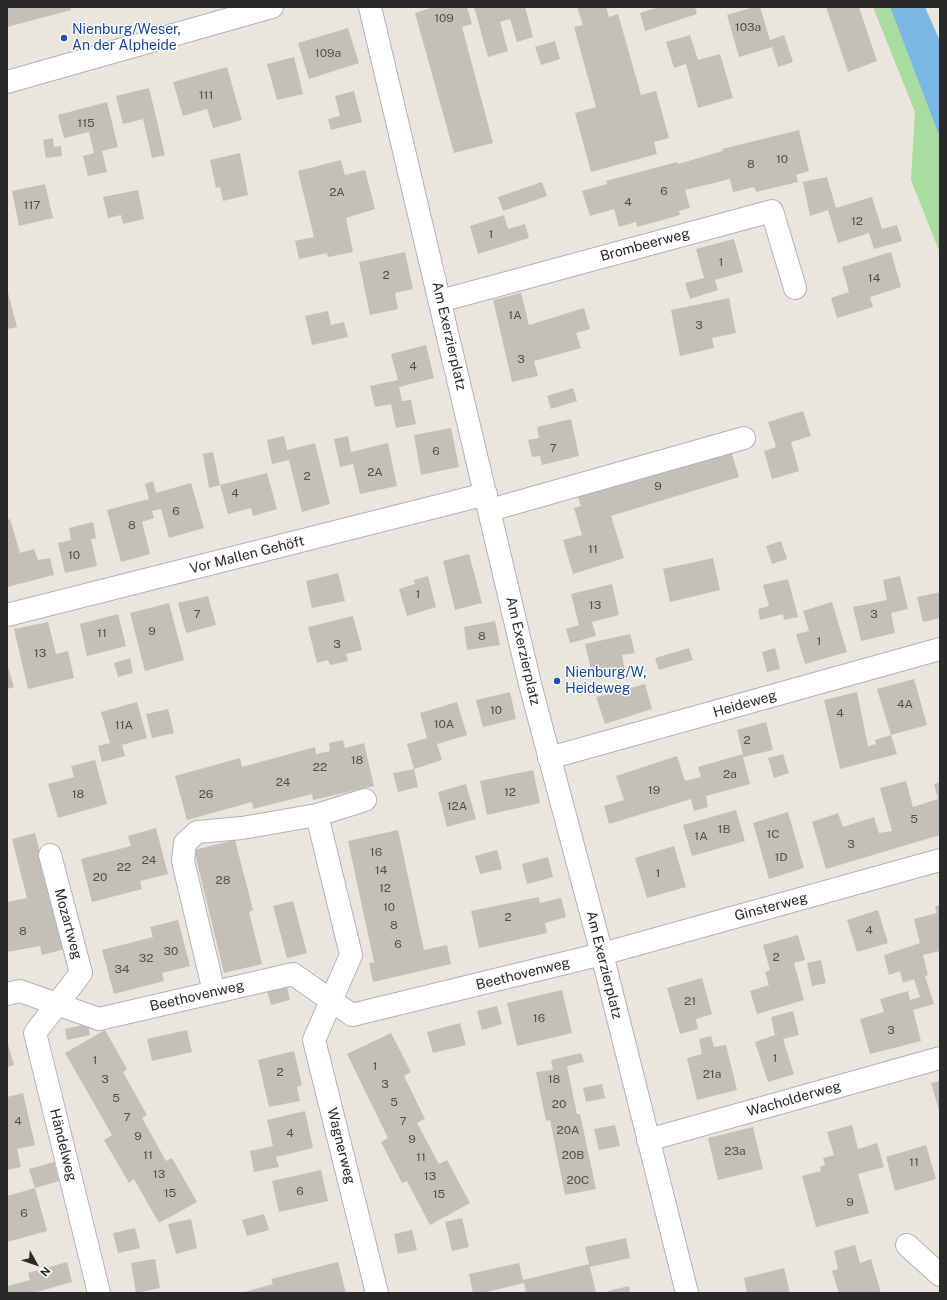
<!DOCTYPE html>
<meta charset="utf-8">
<style>
body{margin:0}
#map{position:relative;width:947px;height:1300px;overflow:hidden;background:#eae6dd;font-family:"Public Sans",sans-serif}
canvas{display:block}
.frame{position:absolute;inset:0;border:8px solid #292929;pointer-events:none}
.north{position:absolute;left:16px;top:1244px;width:40px;height:40px;-webkit-text-stroke:3px #fff;paint-order:stroke;rotate:130deg;font-size:11px;font-weight:700;line-height:16px;text-align:center;color:#292929}
.north::after{content:'';display:block;margin:auto;width:14px;height:18px;background:#292929;clip-path:polygon(50% 0,100% 100%,50% 72%,0 100%)}
</style>
<div id="map">
<canvas width="947" height="1300"></canvas>
<div class="frame"></div>
<div class="north">N</div>
</div>
<script>
const context = document.querySelector('canvas').getContext('2d');
context.lineJoin = 'round';
function fill(path, color) { context.fillStyle = color; context.fill(path, 'evenodd'); }
const toPath = rows => new Path2D(rows.map(r => 'M' + r).join(''));
function strokePath(path, color, width, dash) { context.strokeStyle = color; context.lineWidth = width; context.lineCap = dash ? 'butt' : 'round'; context.setLineDash(dash || []); context.stroke(path); }
function drawText(font, color, halo, rows, align = 'center') {
  context.font = font + ' "Public Sans",sans-serif'; context.lineWidth = 3; context.setLineDash([]); context.textBaseline = 'middle'; context.strokeStyle = halo; context.fillStyle = color; for (const [text, x, y, turn = 0] of rows) {
    context.save(); context.translate(x, y); context.rotate((+turn || 0) * Math.PI / 180); context.textAlign = isNaN(turn) ? turn : align; if (halo) context.strokeText(text, 0, 0); context.fillText(text, 0, 0); context.restore();
  }
}
const green = toPath([
 [873,7,890,7,940,138,940,253,911,180,915,112]
]);
const water = toPath([
 [890,7,925,7,940,41,940,138]
]);
const building = toPath([
 [7,7,70,7,71,10,7,27],
 [434,7,467,7,472,24,462,27,493,143,454,153,415,13],
 [474,7,525,7,533,37,517,42,510,19,500,22,508,51,488,57],
 [577,7,606,7,609,17,618,14,641,95,656,91,669,138,654,142,657,154,591,172,575,113,596,107,574,27,583,25],
 [659,7,695,7,697,14,645,31,640,13],
 [754,7,760,7,770,40,784,35,793,62,778,67,772,47,739,57,727,15],
 [826,7,859,7,877,61,848,72],
 [348,28,359,63,309,79,298,43],
 [690,35,698,60,720,54,733,98,698,108,686,64,674,68,666,42],
 [555,41,560,59,541,65,535,47],
 [294,57,303,94,277,100,267,64],
 [227,67,242,120,213,128,207,109,183,116,173,82],
 [149,88,165,155,152,158,143,119,123,124,116,96],
 [354,91,362,122,331,130,328,119,340,116,335,96],
 [107,102,118,147,102,151,107,172,88,176,83,156,94,153,89,132,64,138,58,115],
 [799,130,809,171,796,175,798,182,756,192,754,187,733,192,730,179,685,190,690,208,679,211,680,215,637,227,636,222,619,227,614,209,590,216,582,191,607,184,606,181,677,162,678,164,723,151,722,149],
 [53,138,54,147,61,146,62,156,46,158,43,140],
 [240,153,248,195,223,201,220,187,216,188,210,160],
 [341,160,345,175,365,170,375,209,346,218,353,252,328,257,327,253,299,259,295,241,314,237,298,171],
 [827,177,836,208,872,197,882,229,897,225,902,241,874,249,869,233,838,243,828,210,810,216,803,182],
 [542,182,547,196,503,211,498,197],
 [45,184,53,218,19,226,12,191],
 [138,190,144,219,123,224,121,215,108,218,103,197],
 [504,215,508,229,525,224,529,238,478,254,470,226],
 [734,239,743,272,715,280,718,290,690,299,685,283,704,278,696,249],
 [405,252,413,289,395,293,398,309,370,315,359,262],
 [891,252,901,287,870,297,873,307,837,318,831,298,849,292,842,267],
 [7,289,17,327,7,329],
 [521,293,529,325,584,308,590,329,576,333,581,348,534,361,538,376,512,382,493,300],
 [729,298,736,333,712,338,714,348,680,356,671,310],
 [328,311,331,325,344,322,348,337,312,345,305,316],
 [426,345,434,378,399,387,402,401,411,400,416,424,396,428,391,404,375,407,370,386,398,380,391,354],
 [573,388,577,401,551,409,547,396],
 [803,411,811,436,791,442,799,471,772,479,764,451,776,447,768,422],
 [571,419,579,456,542,465,540,456,532,457,528,440,539,438,537,427],
 [451,428,459,467,421,475,414,435],
 [284,436,287,450,315,443,330,504,302,512,289,460,272,464,267,440],
 [348,436,351,452,388,443,397,486,360,494,353,464,340,467,334,439],
 [730,448,739,477,611,516,624,558,573,574,563,540,582,535,574,508,581,506,577,494],
 [213,452,220,485,267,473,277,509,253,516,251,508,228,514,220,485,209,488,203,454],
 [153,481,156,493,191,483,204,528,169,538,161,509,152,511,154,518,142,522,150,554,121,562,107,510,149,499,145,484],
 [10,519,20,553,34,549,38,560,50,558,54,575,7,587,7,520],
 [93,522,96,538,91,539,97,566,65,573,58,543,71,540,69,528],
 [781,541,787,559,772,564,766,546],
 [469,554,482,603,455,610,443,561],
 [713,558,720,590,670,602,663,569],
 [338,573,345,601,312,608,306,581],
 [428,576,436,607,407,616,399,589,415,584,414,580],
 [900,576,908,609,891,613,895,633,861,641,853,607,887,600,883,580],
 [788,579,798,617,784,620,783,614,760,620,758,609,769,606,763,585],
 [612,584,619,615,592,622,596,636,570,643,566,629,579,625,571,594],
 [940,592,940,618,923,622,917,597],
 [208,596,216,625,186,633,178,603],
 [832,602,847,652,805,664,796,634,809,631,803,611],
 [169,603,184,660,145,671,130,613],
 [118,614,126,646,87,656,80,624],
 [353,616,362,650,346,654,348,661,330,665,328,660,317,663,308,627],
 [495,621,500,645,467,650,464,627],
 [48,622,56,654,68,651,74,678,28,689,14,629],
 [630,634,635,653,622,655,625,671,593,678,585,644],
 [689,648,693,660,659,670,655,658],
 [775,648,780,669,767,672,762,652],
 [130,658,133,673,118,677,114,663],
 [7,664,14,687,7,689],
 [914,679,927,725,891,735,877,689],
 [645,684,652,709,605,724,596,697],
 [510,692,516,719,483,727,476,700],
 [857,692,868,746,876,744,875,740,891,735,897,754,840,769,824,700],
 [137,702,147,738,122,745,125,756,102,762,98,746,110,743,101,712],
 [457,702,467,735,437,744,442,760,414,769,407,744,427,738,420,713],
 [168,709,174,733,152,738,146,714],
 [766,722,773,750,743,757,750,784,706,796,708,807,694,811,691,799,609,824,604,806,624,800,616,776,677,756,685,781,701,777,698,767,743,754,737,730],
 [343,740,345,748,364,743,374,786,313,800,312,794,253,809,252,802,187,820,175,776,240,758,242,767,315,747,316,754,330,751,329,743],
 [783,754,789,773,774,778,768,758],
 [95,760,107,804,58,818,48,784,74,777,71,766],
 [414,769,418,787,398,792,393,773],
 [533,770,540,803,487,815,480,781],
 [906,781,913,807,938,799,934,784,940,782,940,835,826,869,812,822,838,813,843,827,874,817,879,833,892,831,880,788],
 [466,784,476,819,447,827,438,792],
 [736,810,745,841,692,856,683,825],
 [788,812,804,868,769,879,753,823],
 [156,828,168,874,140,881,142,889,92,902,81,859,131,846,128,836],
 [398,830,424,950,447,945,451,964,373,982,369,963,374,962,348,841],
 [35,833,65,949,42,955,40,946,7,952,7,902,27,898,12,839],
 [235,840,253,910,249,912,262,964,224,973,194,850],
 [674,846,686,887,647,898,635,858],
 [497,850,502,869,480,874,475,856],
 [548,857,553,877,527,884,522,864],
 [539,897,540,903,561,898,566,917,545,923,547,933,479,948,471,911],
 [293,901,307,953,287,958,273,906],
 [940,905,940,951,923,955,928,975,925,976,934,1004,913,1010,921,1041,870,1054,860,1019,884,1012,880,999,908,991,910,1000,920,997,914,979,903,983,900,971,889,975,884,955,920,943,914,919,937,913,935,906],
 [878,910,888,943,857,952,847,920],
 [178,920,190,966,162,973,164,981,114,994,102,950,153,937,150,927],
 [798,935,805,960,794,963,804,1000,757,1014,750,991,769,985,765,972,770,970,763,945],
 [821,960,826,983,812,986,807,963],
 [702,978,712,1014,696,1019,698,1029,680,1034,667,988],
 [285,979,290,1000,271,1005,265,984],
 [562,990,572,1033,517,1046,507,1003],
 [497,1006,502,1024,482,1030,477,1011],
 [793,1011,799,1035,783,1039,794,1074,768,1082,755,1042,775,1035,771,1017],
 [460,1023,466,1045,433,1053,427,1032],
 [88,1024,90,1035,67,1040,65,1029],
 [105,1030,127,1069,123,1072,147,1115,142,1118,166,1161,172,1158,197,1202,159,1223,134,1179,129,1183,104,1140,112,1135,65,1053],
 [187,1030,192,1052,152,1061,147,1039],
 [391,1033,411,1072,404,1076,425,1119,417,1123,439,1164,447,1160,470,1203,430,1225,407,1181,402,1183,381,1142,388,1138,347,1054],
 [711,1036,714,1047,726,1045,737,1090,697,1100,687,1058,702,1054,699,1039],
 [7,1040,14,1065,7,1067],
 [294,1051,302,1085,297,1087,300,1101,269,1107,258,1060],
 [581,1053,584,1062,567,1066,577,1114,580,1114,596,1189,565,1195,550,1120,546,1121,536,1072,553,1070,551,1060],
 [940,1081,940,1114,931,1083],
 [602,1084,605,1098,586,1102,583,1088],
 [23,1093,35,1145,17,1149,21,1167,7,1170,7,1097],
 [305,1111,313,1148,276,1157,279,1167,254,1172,250,1151,273,1146,267,1120],
 [615,1125,620,1146,599,1150,594,1129],
 [852,1125,858,1149,877,1143,884,1167,858,1174,869,1213,816,1227,802,1176,821,1171,820,1167,825,1165,823,1158,834,1155,827,1132],
 [753,1127,763,1169,718,1180,708,1138],
 [926,1145,936,1179,895,1191,886,1157],
 [54,1162,59,1181,35,1188,29,1169],
 [321,1170,328,1201,279,1212,272,1181],
 [35,1188,47,1231,7,1242,7,1196],
 [264,1214,269,1230,247,1236,242,1220],
 [462,1218,469,1247,452,1251,445,1222],
 [191,1219,197,1248,176,1254,168,1224],
 [135,1228,140,1248,118,1253,113,1233],
 [412,1230,417,1250,398,1254,394,1234],
 [626,1238,630,1258,590,1267,596,1293,526,1293,524,1283,483,1293,473,1293,469,1274,519,1263,523,1280,589,1264,585,1247],
 [855,1245,860,1263,871,1259,881,1293,839,1293,832,1271,838,1269,834,1251],
 [155,1259,160,1288,136,1293,131,1263],
 [67,1262,72,1282,33,1293,7,1293,7,1286,30,1280,28,1273],
 [338,1262,346,1293,241,1293,273,1284,271,1279],
 [784,1268,790,1293,747,1293,744,1278],
 [629,1286,630,1293,603,1293,612,1290]
]);
const minor = toPath([
 [370,7,531,688,602,954,687,1293],
 [7,82,272,7],
 [440,301,772,211,795,288],
 [490,510,744,438],
 [7,615,486,494],
 [549,758,940,649],
 [365,800,317,815,351,955,314,1040,377,1293],
 [50,855,81,973,35,1033,99,1293],
 [214,992,183,861,185,843,197,832,242,828,317,815],
 [7,994,20,991,99,1019,293,974,352,1015,602,954,940,860],
 [648,1140,940,1058],
 [907,1245,940,1275]
]);
const markers = [
 [64,38,4,"#1a4fb4"],
 [557,681,4,"#1a4fb4"]
];
const numberNames = [
 ["109",444,18],
 ["103a",748,27],
 ["109a",328,53],
 ["111",206,95],
 ["115",86,123],
 ["10",782,159],
 ["8",751,164],
 ["6",664,191],
 ["2A",337,192],
 ["4",628,202],
 ["117",32,205],
 ["12",857,221],
 ["1",491,234],
 ["1",721,262],
 ["2",386,275],
 ["14",874,278],
 ["1A",515,315],
 ["3",699,325],
 ["3",521,359],
 ["4",413,366],
 ["7",553,448],
 ["6",436,451],
 ["2A",375,472],
 ["2",307,476],
 ["9",658,486],
 ["4",235,493],
 ["6",176,511],
 ["8",132,525],
 ["11",593,549],
 ["10",74,555],
 ["1",418,594],
 ["13",595,605],
 ["7",197,614],
 ["3",874,614],
 ["9",152,631],
 ["11",102,633],
 ["8",482,636],
 ["1",819,641],
 ["3",337,644],
 ["13",40,653],
 ["4A",905,704],
 ["10",496,710],
 ["4",840,713],
 ["10A",444,724],
 ["11A",124,725],
 ["2",747,740],
 ["18",357,760],
 ["22",320,767],
 ["2a",730,774],
 ["24",283,782],
 ["19",654,790],
 ["12",510,792],
 ["18",78,794],
 ["26",206,794],
 ["12A",457,806],
 ["5",914,819],
 ["1B",724,829],
 ["1C",773,834],
 ["1A",701,836],
 ["3",851,844],
 ["16",376,852],
 ["1D",781,857],
 ["24",149,860],
 ["22",124,867],
 ["14",381,870],
 ["1",658,873],
 ["20",100,877],
 ["28",223,880],
 ["12",385,888],
 ["10",389,907],
 ["2",508,917],
 ["8",394,925],
 ["4",869,930],
 ["8",23,931],
 ["6",398,944],
 ["30",171,951],
 ["2",776,957],
 ["32",146,958],
 ["34",122,969],
 ["21",690,1001],
 ["16",539,1018],
 ["3",891,1030],
 ["1",775,1058],
 ["1",95,1060],
 ["1",375,1066],
 ["2",280,1072],
 ["21a",712,1074],
 ["3",105,1079],
 ["18",554,1079],
 ["3",385,1084],
 ["5",116,1098],
 ["5",394,1102],
 ["20",559,1104],
 ["7",127,1117],
 ["4",18,1121],
 ["7",403,1121],
 ["20A",568,1130],
 ["4",290,1133],
 ["9",138,1136],
 ["9",412,1139],
 ["23a",735,1151],
 ["11",148,1155],
 ["20B",573,1155],
 ["11",421,1157],
 ["11",914,1162],
 ["13",159,1174],
 ["13",430,1176],
 ["20C",578,1180],
 ["6",300,1191],
 ["15",170,1193],
 ["15",439,1194],
 ["9",850,1202],
 ["6",24,1213]
];
const transitNames = [
 ["Nienburg/Weser,",72,30],
 ["An der Alpheide",72,46],
 ["Nienburg/W,",565,673],
 ["Heideweg",565,689]
];
const streetNames = [
 ["Brombeerweg",645,245,-15],
 ["Am Exerzierplatz",449,336,77],
 ["Vor Mallen Gehöft",247,555,-14],
 ["Am Exerzierplatz",523,651,77],
 ["Heideweg",745,704,-16],
 ["Ginsterweg",771,907,-15],
 ["Mozartweg",68,924,75],
 ["Am Exerzierplatz",604,965,76],
 ["Beethovenweg",523,974,-14],
 ["Beethovenweg",197,996,-13],
 ["Wacholderweg",794,1099,-16],
 ["Händelweg",63,1145,76],
 ["Wagnerweg",341,1146,76]
];
fill(green, '#aadb9f');
fill(water, '#7ab7e2');
fill(building, '#c3c0b8');
strokePath(minor, '#b0b1bc', 24);
strokePath(minor, '#fff', 22);
for (const [x, y, r, color] of markers) { const dot = new Path2D(); dot.arc(x, y, r, 0, 2 * Math.PI); context.fillStyle = color; context.fill(dot); strokePath(dot, '#fff', 1.5); }
drawText('12px', '#504f4d', null, numberNames);
drawText('14px', '#164399', '#fff', transitNames, 'left');
drawText('14px', '#292929', '#fff', streetNames);
</script>
